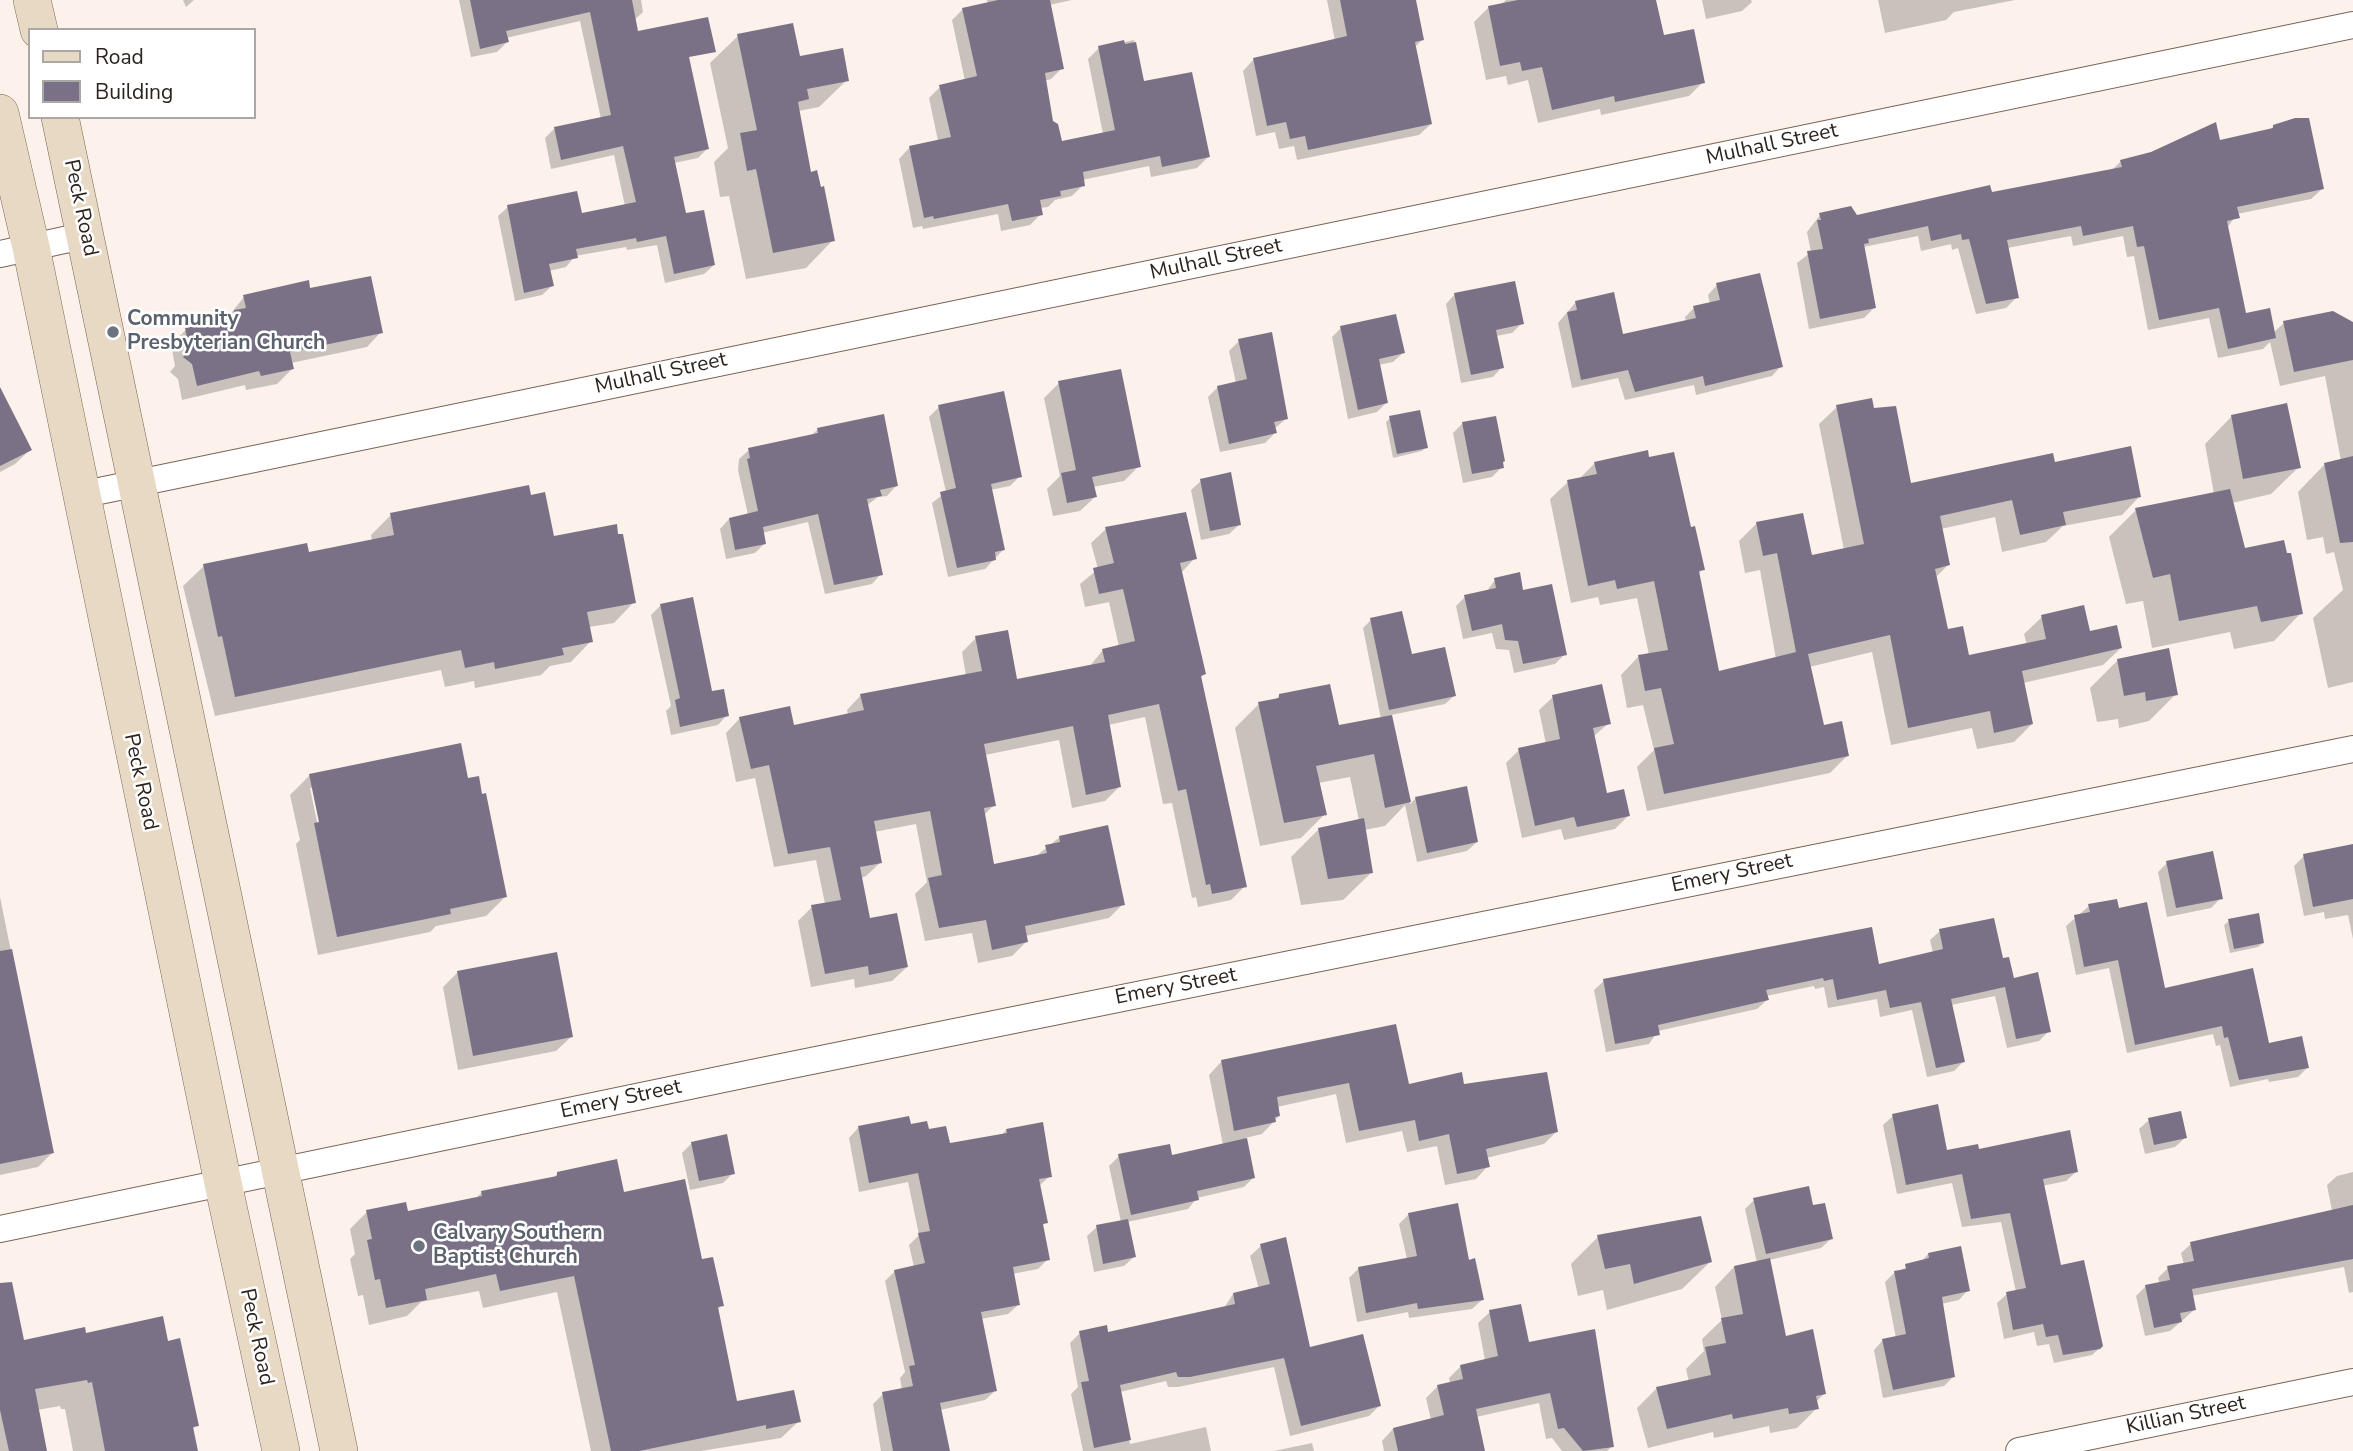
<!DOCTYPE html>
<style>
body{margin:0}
#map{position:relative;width:2353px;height:1451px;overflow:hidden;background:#fcf2eb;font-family:"Nunito Sans",sans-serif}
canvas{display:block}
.legend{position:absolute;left:28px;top:28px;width:228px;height:91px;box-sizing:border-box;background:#fff;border:2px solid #aba7a5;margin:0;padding:9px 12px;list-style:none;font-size:21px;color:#2c231d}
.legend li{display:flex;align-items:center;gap:14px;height:35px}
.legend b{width:35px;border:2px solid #aba7a5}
</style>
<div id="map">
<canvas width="2353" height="1451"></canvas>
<ul class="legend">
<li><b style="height:9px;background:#e8d9c5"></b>Road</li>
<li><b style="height:19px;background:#7b7187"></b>Building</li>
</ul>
</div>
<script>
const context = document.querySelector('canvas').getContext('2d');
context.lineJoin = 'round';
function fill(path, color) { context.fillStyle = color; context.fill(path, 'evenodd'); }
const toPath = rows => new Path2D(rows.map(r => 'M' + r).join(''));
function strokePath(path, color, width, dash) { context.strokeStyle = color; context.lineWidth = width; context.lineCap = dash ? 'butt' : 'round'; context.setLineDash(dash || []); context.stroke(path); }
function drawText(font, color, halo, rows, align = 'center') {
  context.font = font + ' "Nunito Sans",sans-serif'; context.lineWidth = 5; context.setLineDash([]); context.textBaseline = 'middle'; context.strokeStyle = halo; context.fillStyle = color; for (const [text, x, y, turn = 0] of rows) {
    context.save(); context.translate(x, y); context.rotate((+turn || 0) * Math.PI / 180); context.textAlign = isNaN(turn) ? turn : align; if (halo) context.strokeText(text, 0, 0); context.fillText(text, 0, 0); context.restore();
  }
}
const shadow = toPath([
 [183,0,194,0,186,7],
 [459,0,641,0,643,12,632,22,707,149,698,158,674,163,685,215,714,265,704,274,665,283,657,245,627,250,626,247,575,256,566,267,549,271,552,286,542,295,515,301,498,216,508,207,580,216,625,206,614,155,551,169,545,138,554,129,601,119,580,21,506,38,507,42,497,52,471,57],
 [987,0,1072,0,1049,5,1062,68,1051,79,1044,81,1052,122,1061,143,1103,134,1088,59,1099,48,1134,40,1143,83,1208,157,1197,168,1151,177,1149,166,1082,180,1083,185,1072,196,1055,200,1048,207,1040,208,1041,214,1030,225,1001,231,998,214,923,229,922,226,913,228,899,159,910,147,938,141,929,98,940,87,965,81,952,20,963,9,988,4],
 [1327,0,1415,0,1422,40,1415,47,1431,124,1419,135,1297,160,1294,146,1279,149,1275,132,1256,136,1243,71,1254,59,1335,41],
 [1506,0,1654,0,1663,38,1703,82,1689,96,1601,115,1600,109,1538,123,1528,80,1508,85,1506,76,1486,80,1474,22,1488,8,1500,5],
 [1702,0,1751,0,1752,2,1742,11,1706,19],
 [1878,0,2015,0,1954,12,1946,20,1885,33],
 [738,36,847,80,819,107,798,111,809,174,833,240,806,268,746,279,729,196,720,197,714,162,728,148,710,63],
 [2273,127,2322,189,2311,199,2237,214,2227,228,2245,315,2273,333,2284,323,2353,322,2353,682,2328,688,2313,618,2343,590,2334,552,2326,554,2323,537,2307,540,2298,492,2325,464,2341,461,2325,376,2280,386,2270,342,2263,349,2218,358,2209,318,2148,330,2134,256,2127,257,2123,236,2073,246,2071,236,2007,248,2017,297,2006,308,1976,314,1958,248,1952,250,1951,244,1921,251,1918,236,1863,247,1874,308,1864,318,1809,329,1797,263,1811,252,1807,232,1820,215,1857,217,1990,194,2112,170,2121,161,2219,142,2269,131],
 [1717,285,1781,366,1772,376,1696,395,1694,385,1625,400,1618,378,1572,388,1558,323,1576,302,1622,336,1686,322,1685,317,1694,308,1710,304,1708,295],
 [309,290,381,332,367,347,291,363,292,369,277,384,246,390,245,385,182,400,178,379,170,372,175,366,171,344,186,330,224,322,244,297],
 [1455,294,1522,323,1512,333,1496,336,1502,367,1493,377,1461,383,1446,304],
 [1341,328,1403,353,1393,362,1378,365,1386,403,1377,412,1348,419,1332,337],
 [1239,341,1287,418,1274,429,1275,433,1265,443,1220,452,1208,397,1218,387,1236,383,1229,351],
 [1059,383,1139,466,1124,481,1093,487,1095,497,1080,511,1053,516,1047,489,1060,476,1044,398],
 [939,407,1020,476,1010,486,990,490,1003,550,985,569,948,577,932,503,946,492,929,417],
 [1837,407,1873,410,1910,485,2054,464,2139,497,2122,515,2063,526,2046,542,2002,552,1995,517,1941,529,1948,565,1935,578,1947,631,1968,657,2027,645,2024,634,2042,617,2121,648,2103,665,2023,683,2032,724,2014,742,1977,749,1972,728,1891,745,1872,652,1809,667,1823,727,1848,755,1830,773,1647,811,1637,767,1654,750,1643,705,1627,708,1621,675,1638,657,1649,655,1637,598,1600,605,1598,597,1571,603,1550,499,1568,482,1579,479,1595,463,1648,460,1690,529,1703,569,1698,574,1717,673,1776,659,1760,570,1745,573,1739,541,1757,523,1810,557,1844,550,1819,424],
 [0,414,30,450,15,464,0,472],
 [2232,416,2299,467,2271,494,2232,503,2244,550,2301,613,2274,641,2234,649,2230,632,2152,648,2143,601,2126,604,2109,537,2136,510,2214,494,2205,444],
 [1390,418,1426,447,1422,451,1393,458,1386,422],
 [1463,423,1501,463,1502,467,1492,477,1463,483,1453,433],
 [818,429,896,486,887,496,878,497,866,506,881,574,872,584,825,594,808,522,762,533,765,543,755,553,726,559,720,529,729,519,748,515,738,470,739,459,749,450,811,436],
 [1201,481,1239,525,1229,534,1201,540,1191,490],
 [530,497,552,538,634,602,614,623,589,627,591,641,571,662,550,666,541,675,475,688,474,681,445,687,441,670,215,716,183,586,204,566,307,554,372,541,371,535,391,515],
 [1106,529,1195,558,1181,573,1204,674,1200,678,1245,886,1231,900,1198,907,1196,897,1192,898,1172,803,1163,804,1145,717,1108,725,1119,787,1105,801,1072,808,1059,740,985,755,994,805,984,815,993,866,1035,857,1060,837,1123,904,1109,918,1025,936,1026,942,1012,956,978,963,972,933,925,941,915,894,927,882,916,824,874,832,881,862,866,876,861,878,869,920,907,967,892,981,855,988,854,979,811,987,798,921,812,907,825,904,816,860,774,867,755,778,736,782,726,733,740,718,793,727,848,715,847,710,861,695,966,676,962,652,976,638,1016,681,1089,667,1103,650,1119,647,1109,602,1085,607,1080,584,1098,569,1091,543],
 [1495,580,1522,592,1565,654,1555,664,1514,673,1509,650,1496,649,1492,633,1463,639,1456,606,1465,597,1486,592],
 [661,605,711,694,727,715,718,725,671,735,666,711,671,706,651,615],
 [1371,620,1454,696,1445,704,1391,715,1410,804,1416,798,1477,842,1467,851,1417,862,1405,805,1385,826,1364,830,1371,873,1343,900,1301,905,1291,857,1319,829,1359,821,1350,777,1318,783,1325,814,1301,838,1260,846,1235,728,1259,704,1275,700,1279,696,1337,727,1381,719,1363,628],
 [2118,660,2176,694,2149,721,2119,728,2118,719,2097,722,2090,688],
 [1553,697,1609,723,1593,737,1606,795,1628,816,1615,829,1564,840,1561,829,1522,838,1506,763,1519,750,1546,744,1539,710],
 [310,775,467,780,505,897,486,916,436,926,430,932,318,955,296,844,300,840,290,795],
 [310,788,314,788,322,830,319,831],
 [2353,845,2353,939,2348,915,2325,919,2324,912,2304,916,2294,866,2304,856],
 [2167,863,2221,898,2211,908,2167,917,2158,872],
 [0,897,52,1153,38,1167,0,1175],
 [2089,906,2117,910,2164,990,2307,1068,2298,1077,2269,1082,2268,1079,2230,1087,2220,1045,2216,1046,2213,1034,2127,1053,2109,968,2076,975,2066,926],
 [2229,921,2263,943,2258,947,2230,953,2224,925],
 [1940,931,2001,960,2049,1031,2039,1041,2007,1048,1995,996,1951,1005,1963,1062,1954,1071,1927,1077,1912,1010,1880,1017,1877,999,1828,1008,1824,987,1815,989,1814,986,1766,996,1767,1000,1757,1009,1658,1031,1649,1044,1606,1052,1594,990,1604,981,1878,966,1933,953,1930,940],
 [457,973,571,1037,556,1051,458,1070,443,987],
 [1221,1062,1408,1086,1463,1086,1557,1131,1544,1144,1486,1158,1488,1166,1476,1179,1445,1185,1437,1146,1407,1152,1402,1131,1346,1143,1336,1094,1277,1107,1279,1116,1262,1134,1245,1138,1253,1178,1244,1187,1197,1198,1188,1209,1127,1222,1134,1257,1124,1266,1094,1272,1087,1236,1097,1227,1121,1222,1109,1166,1119,1156,1171,1157,1223,1145,1209,1075],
 [1893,1116,1946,1152,1978,1151,2076,1172,2066,1181,2042,1186,2060,1267,2102,1346,2092,1355,2054,1363,2049,1344,2037,1346,2034,1332,2004,1339,1997,1303,2007,1294,2016,1292,2001,1222,1962,1227,1952,1183,1897,1194,1883,1125],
 [2149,1120,2185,1138,2175,1147,2145,1154,2139,1129],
 [910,1126,928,1132,948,1145,1001,1136,1006,1130,1050,1176,1039,1186,1046,1222,1042,1226,1048,1259,1038,1269,1012,1274,1018,1305,1008,1314,981,1319,995,1391,985,1400,940,1410,948,1451,881,1451,873,1404,883,1394,902,1390,900,1378,905,1372,885,1281,895,1271,914,1267,909,1245,919,1235,908,1182,859,1192,849,1138,858,1128],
 [692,1143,733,1173,723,1183,690,1190,682,1153],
 [2353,1172,2353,1292,2349,1293,2344,1267,2191,1296,2194,1310,2184,1319,2170,1331,2145,1336,2136,1296,2146,1286,2160,1284,2158,1278,2168,1268,2184,1265,2181,1253,2191,1244,2332,1211,2327,1185,2337,1176],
 [558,1173,622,1194,701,1261,722,1305,717,1310,736,1404,799,1421,781,1438,701,1451,591,1451,557,1292,483,1308,479,1291,421,1302,407,1316,369,1325,363,1295,358,1296,350,1259,355,1254,350,1229,367,1212,407,1213,475,1199,481,1193,552,1179],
 [1754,1200,1812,1207,1831,1239,1821,1248,1769,1260,1785,1338,1824,1394,1816,1402,1817,1408,1797,1428,1770,1433,1769,1426,1714,1438,1713,1432,1648,1448,1637,1408,1657,1388,1689,1382,1686,1369,1704,1351,1702,1339,1722,1320,1715,1287,1734,1267,1757,1263,1745,1209],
 [1409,1214,1467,1262,1482,1300,1472,1309,1409,1318,1408,1312,1357,1322,1349,1278,1358,1269,1407,1259,1399,1224],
 [1598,1237,1710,1262,1682,1289,1607,1310,1603,1290,1578,1296,1571,1264],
 [1261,1246,1308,1349,1379,1406,1369,1416,1290,1436,1274,1367,1178,1387,1168,1387,1166,1381,1120,1392,1130,1444,1206,1427,1211,1451,1083,1451,1071,1394,1078,1387,1070,1343,1080,1333,1107,1334,1224,1308,1233,1294,1259,1289,1250,1256],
 [1928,1254,1968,1290,1959,1300,1941,1304,1954,1376,1944,1386,1883,1398,1874,1350,1883,1340,1896,1338,1885,1282,1895,1272,1921,1262],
 [0,1306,23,1342,84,1335,166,1343,197,1425,192,1430,196,1451,73,1451,65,1409,61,1409,60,1406,37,1410,46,1451,0,1451],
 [1490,1312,1528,1344,1612,1446,1607,1451,1562,1451,1552,1438,1546,1439,1539,1403,1476,1417,1483,1451,1384,1451,1382,1441,1393,1429,1431,1420,1426,1398,1438,1386,1450,1384,1449,1378,1461,1366,1485,1360,1478,1323],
 [1312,1443,1314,1451,1274,1451]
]);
const building = toPath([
 [470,0,632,0,638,31,708,17,716,52,689,57,709,149,674,157,686,213,704,210,715,265,674,274,666,236,637,242,636,238,576,249,578,258,549,264,554,286,524,293,507,205,577,191,582,213,636,202,623,146,561,160,554,127,611,115,590,12,506,31,509,42,480,49],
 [998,0,1050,0,1064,69,1045,73,1053,121,1058,124,1062,141,1115,130,1098,46,1124,40,1125,44,1136,42,1144,81,1192,72,1210,157,1162,167,1160,156,1083,172,1085,186,1060,191,1061,196,1040,200,1043,215,1012,221,1008,204,934,219,933,216,924,218,909,146,951,137,939,85,977,76,962,8],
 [1340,0,1416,0,1424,40,1415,42,1432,124,1308,150,1305,136,1290,139,1286,122,1267,126,1253,58,1347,36],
 [1518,0,1656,0,1664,35,1694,29,1705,83,1615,102,1614,96,1552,110,1542,67,1522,71,1520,62,1500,66,1488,6],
 [793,23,800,56,843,48,849,81,807,89,809,99,798,102,811,172,817,170,821,187,824,186,835,241,773,253,756,169,747,171,740,133,757,130,737,34],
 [2295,118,2309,118,2324,189,2237,207,2240,218,2227,221,2246,313,2270,308,2276,338,2228,349,2219,308,2159,320,2144,246,2137,247,2133,226,2083,236,2081,226,2007,240,2019,298,1986,304,1969,239,1962,240,1961,234,1931,241,1928,226,1868,239,1869,243,1864,244,1876,308,1820,319,1807,251,1823,249,1817,220,1821,220,1819,213,1851,206,1857,215,1990,185,1992,192,2122,167,2120,160,2151,152,2216,122,2220,140,2273,128,2273,125],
 [1760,273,1783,367,1705,386,1703,376,1635,392,1628,370,1581,380,1567,312,1577,310,1575,301,1614,292,1623,334,1696,318,1693,306,1720,300,1716,283],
 [371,276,383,333,290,352,294,369,261,376,259,371,197,386,192,364,183,357,189,349,185,328,235,318,234,310,246,308,243,295,309,280,310,288],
 [1515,281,1524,324,1496,330,1504,368,1471,375,1454,293],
 [2333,311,2353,322,2353,360,2294,372,2283,321],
 [1396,314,1405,353,1379,359,1388,403,1358,410,1340,326],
 [1272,332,1288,419,1274,422,1277,433,1229,444,1217,386,1247,379,1238,339],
 [1121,369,1141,467,1092,477,1097,497,1067,503,1061,473,1076,470,1058,381],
 [0,387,32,450,0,466],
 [1004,391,1022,477,991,484,1005,550,995,552,996,560,957,568,940,492,956,488,938,405],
 [1872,398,1874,408,1896,406,1911,483,2053,453,2055,462,2131,446,2141,497,2063,512,2066,525,2020,535,2012,500,1940,516,1950,565,1935,569,1948,629,1963,626,1969,655,2046,639,2041,615,2084,605,2090,631,2117,625,2122,648,2022,671,2033,724,1994,733,1990,711,1908,728,1890,635,1808,654,1824,725,1842,721,1849,756,1664,794,1654,748,1674,744,1661,688,1645,691,1638,655,1668,650,1654,581,1617,589,1615,580,1588,586,1567,480,1597,474,1594,462,1648,450,1649,457,1674,452,1691,527,1695,526,1705,570,1699,571,1719,671,1796,652,1777,553,1763,556,1756,522,1803,513,1812,555,1864,544,1836,405],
 [2287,403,2301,468,2243,479,2231,415],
 [1420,410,1428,448,1397,454,1389,416],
 [884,414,898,486,880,490,882,496,867,499,883,575,834,585,818,514,763,527,766,544,735,550,729,518,758,511,747,459,750,458,748,448,818,433,817,428],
 [1496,416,1505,461,1503,462,1504,468,1472,474,1462,422],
 [2353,456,2353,542,2340,543,2324,463],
 [1231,472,1241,525,1210,531,1200,479],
 [529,485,531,495,545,492,554,536,617,524,618,534,623,534,636,603,587,612,593,642,562,648,564,655,495,669,494,662,465,668,461,650,235,697,222,636,218,637,203,564,307,543,309,552,394,535,390,513],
 [2230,489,2245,548,2284,540,2287,553,2291,553,2303,614,2261,622,2257,606,2179,621,2170,574,2153,578,2135,508],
 [1186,512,1197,559,1180,563,1206,674,1201,676,1247,887,1212,894,1210,884,1206,885,1186,789,1178,791,1159,704,1108,715,1121,787,1086,795,1073,726,984,744,996,806,984,808,994,864,1047,853,1045,845,1060,842,1059,836,1108,825,1125,905,1025,926,1028,942,992,950,986,920,939,928,928,878,942,875,930,811,874,821,882,863,860,867,870,918,897,913,908,967,869,975,868,966,825,974,811,905,841,900,830,847,788,854,769,765,751,769,739,717,790,706,794,725,864,710,860,694,982,671,975,636,1008,630,1017,679,1105,662,1102,649,1135,641,1123,589,1099,594,1093,568,1114,563,1105,527],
 [1520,572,1523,590,1552,584,1567,655,1523,664,1518,641,1505,640,1502,624,1472,631,1464,595,1496,588,1494,578],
 [693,597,712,691,724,689,729,716,680,727,675,700,680,698,660,604],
 [1402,611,1412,654,1445,647,1456,696,1389,710,1370,618],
 [2169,648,2178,695,2146,701,2145,692,2124,696,2117,659],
 [1330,684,1339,725,1392,715,1411,802,1385,808,1374,754,1316,766,1327,815,1284,823,1258,702,1279,698,1279,694],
 [1602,684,1611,724,1593,728,1607,793,1624,789,1630,816,1577,827,1574,817,1535,826,1518,748,1560,739,1552,695],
 [461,743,468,778,479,776,482,794,486,793,507,897,450,909,451,914,337,937,314,823,319,822,309,774],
 [1467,786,1478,842,1427,853,1415,797],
 [1364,818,1373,873,1328,879,1318,828],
 [2353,844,2353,899,2313,907,2303,854],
 [2213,851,2223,899,2176,908,2166,861],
 [2117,899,2119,908,2147,902,2165,988,2253,968,2269,1043,2302,1036,2309,1068,2239,1080,2228,1037,2224,1038,2222,1026,2135,1045,2118,960,2084,967,2074,915,2090,912,2088,904],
 [2259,913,2264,943,2234,949,2228,919],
 [1994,918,2003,958,2009,957,2014,978,2038,972,2051,1032,2016,1039,2005,987,1951,999,1965,1062,1936,1068,1921,1002,1890,1008,1886,990,1837,1000,1833,979,1824,981,1823,978,1766,990,1769,1000,1658,1025,1660,1035,1615,1044,1603,979,1872,927,1879,964,1943,949,1939,929],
 [12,949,54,1153,0,1164,0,951],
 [557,952,573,1037,473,1056,457,971],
 [1396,1024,1409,1084,1462,1072,1464,1084,1547,1072,1558,1132,1486,1149,1490,1167,1457,1174,1449,1134,1419,1141,1415,1120,1359,1131,1349,1083,1277,1097,1280,1116,1275,1117,1276,1122,1234,1131,1221,1060],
 [1938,1104,1947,1150,1978,1144,1979,1149,2070,1130,2078,1172,2043,1179,2061,1265,2084,1260,2103,1346,2100,1349,2063,1355,2058,1335,2046,1337,2043,1324,2013,1330,2006,1292,2026,1288,2010,1213,1971,1219,1962,1174,1906,1185,1892,1114],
 [2181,1111,2187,1138,2154,1145,2148,1118],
 [909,1116,911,1124,927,1121,929,1129,946,1126,950,1143,1007,1133,1006,1129,1043,1122,1052,1177,1039,1179,1048,1223,1043,1224,1050,1260,1013,1267,1020,1305,981,1312,997,1391,940,1403,950,1451,893,1451,882,1392,913,1386,909,1366,915,1365,894,1270,925,1263,918,1233,930,1231,918,1173,869,1183,858,1126],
 [727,1134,735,1174,699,1181,691,1142],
 [1247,1138,1255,1178,1197,1191,1199,1200,1131,1215,1118,1154,1170,1144,1172,1155],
 [617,1159,624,1192,685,1179,702,1259,713,1257,724,1306,718,1307,737,1401,794,1390,801,1422,766,1429,766,1425,639,1451,611,1451,574,1276,500,1291,496,1274,425,1289,427,1300,386,1308,380,1279,375,1280,367,1240,372,1239,366,1210,406,1202,408,1211,482,1196,481,1191,557,1176,557,1172],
 [1809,1186,1813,1205,1825,1203,1833,1239,1766,1254,1753,1198],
 [1458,1203,1469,1260,1475,1258,1484,1300,1418,1309,1417,1303,1366,1313,1358,1267,1417,1256,1408,1213],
 [2353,1205,2353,1259,2192,1289,2196,1310,2180,1313,2182,1322,2154,1328,2145,1285,2170,1280,2167,1266,2194,1261,2190,1242],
 [1701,1216,1712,1262,1634,1284,1630,1264,1605,1269,1597,1235],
 [1128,1219,1136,1257,1103,1264,1096,1225],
 [1286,1237,1310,1347,1363,1334,1381,1406,1301,1426,1284,1358,1190,1377,1178,1377,1176,1372,1120,1385,1131,1440,1094,1448,1081,1382,1089,1381,1079,1331,1107,1325,1108,1332,1235,1304,1233,1293,1270,1284,1260,1244],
 [1961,1246,1970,1291,1942,1297,1955,1377,1893,1390,1882,1339,1906,1334,1894,1271,1906,1269,1905,1264,1929,1258,1928,1253],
 [1770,1258,1786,1336,1813,1329,1826,1394,1816,1396,1819,1409,1789,1414,1788,1408,1733,1419,1732,1414,1667,1429,1656,1387,1711,1375,1705,1347,1726,1343,1721,1318,1743,1314,1734,1266],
 [12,1282,24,1340,85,1327,86,1333,163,1316,168,1341,180,1338,199,1426,193,1427,198,1451,105,1451,92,1382,88,1383,87,1380,35,1389,47,1451,9,1451,0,1410,0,1283],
 [1521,1304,1529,1342,1595,1329,1614,1447,1583,1451,1564,1428,1558,1429,1550,1393,1476,1409,1485,1451,1398,1451,1393,1428,1444,1415,1437,1385,1463,1379,1460,1365,1498,1356,1489,1310]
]);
const street = toPath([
 [0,254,87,235],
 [80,495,2353,25],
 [0,1229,757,1072,2353,749],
 [2019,1451,2353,1382]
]);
const secondary = toPath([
 [32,0,39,30],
 [0,113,31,247,223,1183,281,1451],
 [60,117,339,1451]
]);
const markers = [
 [113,332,7,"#6b7280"],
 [419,1246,7,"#6b7280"]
];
const streetNames = [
 ["Mulhall Street",1772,145,-12],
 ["Peck Road",80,208,78],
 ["Mulhall Street",1216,260,-12],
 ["Mulhall Street",661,374,-12],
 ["Peck Road",140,782,78],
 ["Emery Street",1732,874,-12],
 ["Emery Street",1176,987,-11],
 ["Emery Street",621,1100,-12],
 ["Peck Road",256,1337,78],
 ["Killian Street",2186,1416,-12]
];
const worshipNames = [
 ["Community",127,320],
 ["Presbyterian Church",127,344],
 ["Calvary Southern",433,1234],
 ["Baptist Church",433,1258]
];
fill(shadow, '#0003');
fill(building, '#7b7187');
strokePath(street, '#7a6557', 28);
strokePath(secondary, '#7a6557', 38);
strokePath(street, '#fff', 26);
strokePath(secondary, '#e8d9c5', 37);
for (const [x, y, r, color] of markers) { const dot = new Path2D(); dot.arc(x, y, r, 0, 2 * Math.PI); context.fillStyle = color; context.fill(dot); strokePath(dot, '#fff', 2.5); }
drawText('21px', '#2c231d', '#fff', streetNames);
drawText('bold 21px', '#5b616d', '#fff', worshipNames, 'left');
</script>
